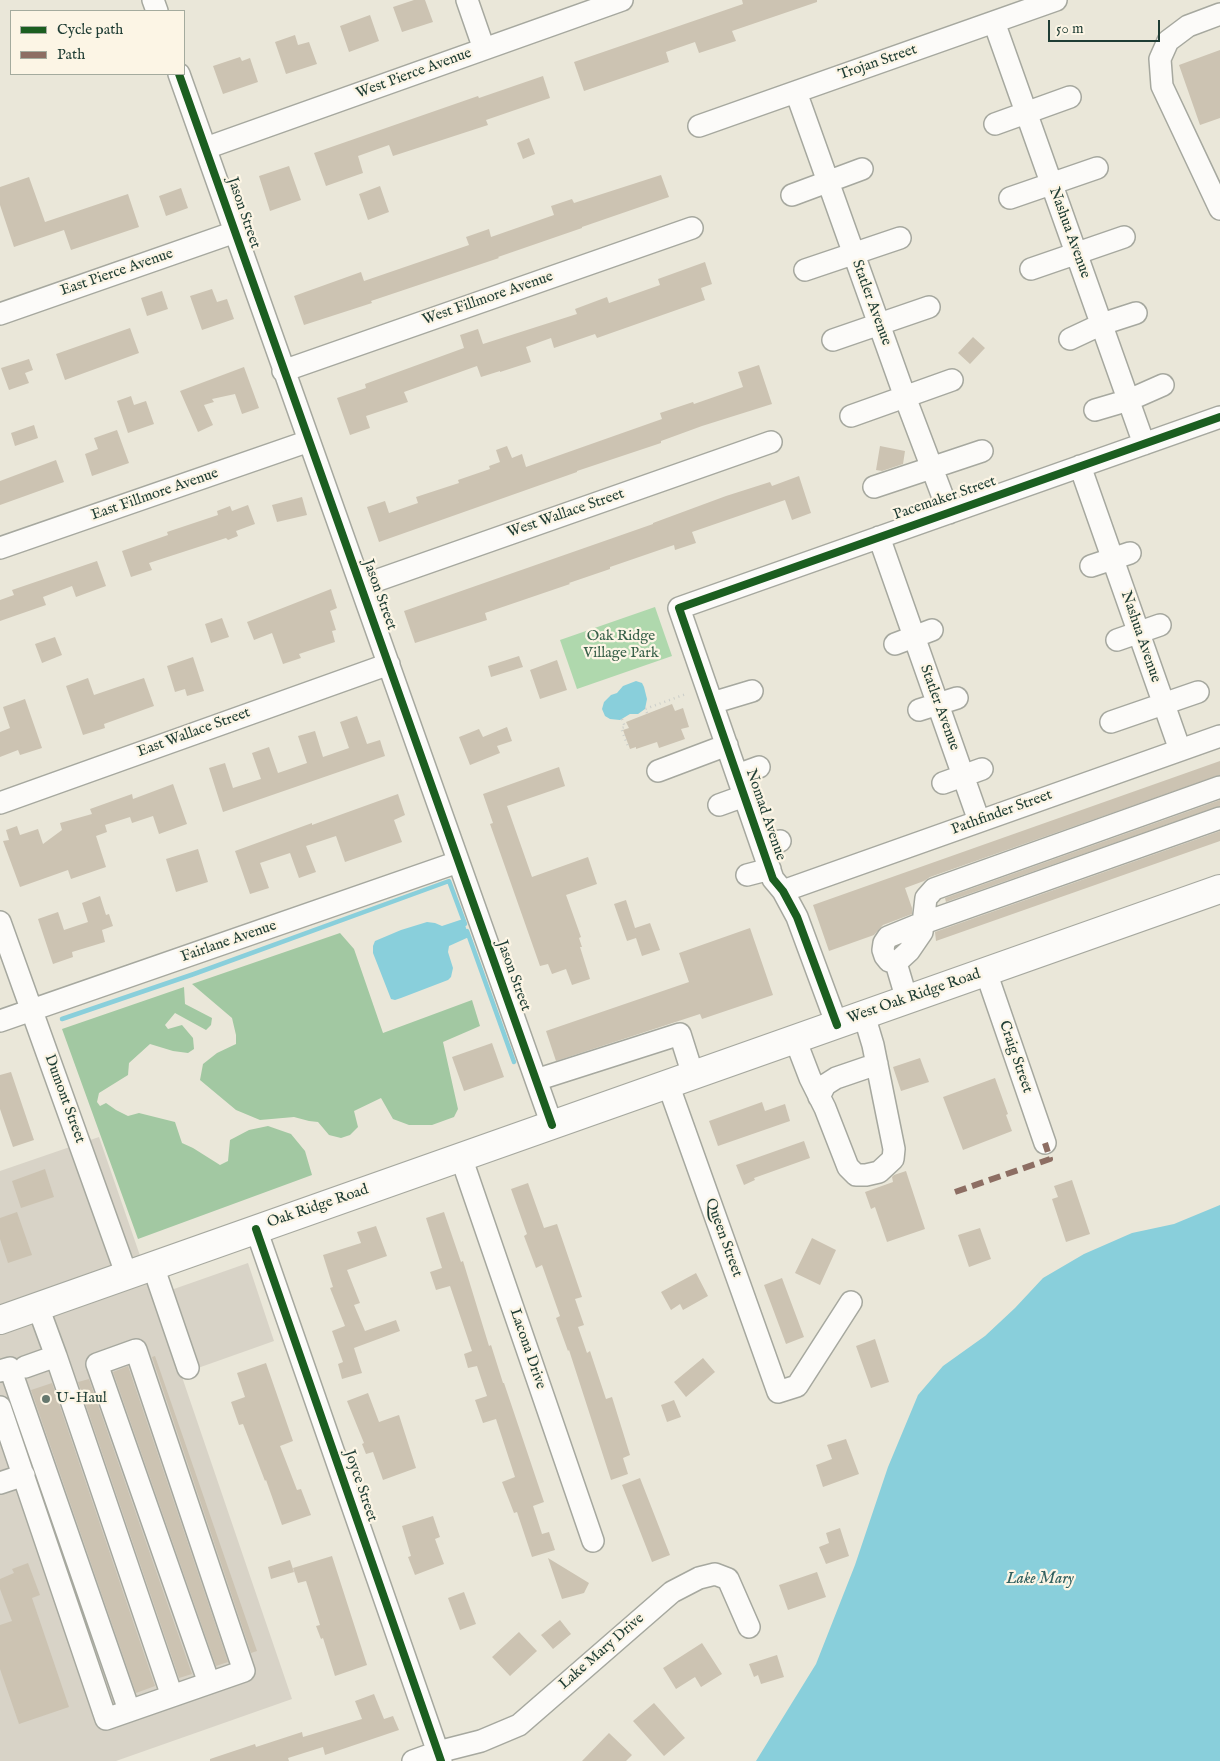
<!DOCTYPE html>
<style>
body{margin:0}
#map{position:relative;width:1220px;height:1761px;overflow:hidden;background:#eae7d9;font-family:"IM FELL English",serif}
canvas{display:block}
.legend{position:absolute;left:10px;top:10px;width:175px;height:65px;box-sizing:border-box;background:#fcf5e5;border:1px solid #a4ab9e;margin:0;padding:6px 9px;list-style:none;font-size:15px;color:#1f3d34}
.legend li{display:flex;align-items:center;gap:10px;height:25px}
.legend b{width:25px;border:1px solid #a4ab9e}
.scale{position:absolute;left:1048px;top:20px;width:112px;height:22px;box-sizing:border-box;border:2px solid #1f3d34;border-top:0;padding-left:6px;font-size:15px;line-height:18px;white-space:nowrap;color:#1f3d34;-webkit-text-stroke:4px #fcf5e5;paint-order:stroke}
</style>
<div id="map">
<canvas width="1220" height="1761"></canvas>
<ul class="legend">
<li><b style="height:6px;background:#1b5e20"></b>Cycle path</li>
<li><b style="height:6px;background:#8d6e63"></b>Path</li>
</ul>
<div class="scale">50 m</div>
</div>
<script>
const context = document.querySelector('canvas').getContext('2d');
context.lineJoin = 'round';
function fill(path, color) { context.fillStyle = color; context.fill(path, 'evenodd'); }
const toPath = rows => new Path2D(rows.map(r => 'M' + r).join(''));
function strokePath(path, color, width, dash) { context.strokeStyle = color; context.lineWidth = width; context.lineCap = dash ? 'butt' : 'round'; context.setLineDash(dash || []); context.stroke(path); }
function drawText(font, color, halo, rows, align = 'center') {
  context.font = font + ' "IM FELL English",serif'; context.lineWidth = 4.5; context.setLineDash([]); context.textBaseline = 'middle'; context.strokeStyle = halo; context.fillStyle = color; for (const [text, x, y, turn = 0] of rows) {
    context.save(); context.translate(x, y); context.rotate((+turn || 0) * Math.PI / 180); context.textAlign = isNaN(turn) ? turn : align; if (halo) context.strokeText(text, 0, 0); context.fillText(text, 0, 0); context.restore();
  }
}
const industrial = toPath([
 [99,1137,154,1296,248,1263,274,1341,181,1374,292,1699,116,1761,0,1761,0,1171]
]);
const green = toPath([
 [655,607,672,656,577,689,560,640]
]);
const forest = toPath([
 [340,933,354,949,383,1033,472,1000,480,1026,443,1042,458,1109,454,1117,432,1125,409,1125,393,1119,381,1098,354,1111,358,1127,350,1135,341,1138,329,1135,318,1122,309,1121,294,1117,260,1120,236,1110,200,1080,203,1064,217,1053,236,1044,236,1035,232,1018,192,984],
 [184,987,185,1004,212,1018,211,1025,206,1030,175,1013,165,1025,168,1029,182,1025,193,1038,194,1049,188,1053,173,1051,150,1044,129,1063,128,1075,99,1093,97,1102,100,1106,106,1103,116,1110,128,1116,139,1113,175,1122,182,1143,193,1148,220,1165,228,1161,230,1140,249,1130,268,1126,291,1134,305,1151,312,1175,138,1239,62,1029]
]);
const water = toPath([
 [636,681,642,683,644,687,647,699,645,709,638,714,630,714,620,720,610,719,605,716,602,709,604,702,611,695,617,693,623,686],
 [463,919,469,937,449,946,448,952,453,968,451,977,448,980,401,998,395,1000,391,999,373,953,373,946,375,941,401,930,427,922,435,923,442,926],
 [1220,1205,1220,1761,756,1761,816,1664,855,1565,888,1467,918,1395,943,1366,985,1336,1015,1308,1043,1278,1084,1254,1132,1233,1174,1224]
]);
const stream = toPath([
 [467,931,514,1062],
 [62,1019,194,974,449,881,465,924]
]);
const building = toPath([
 [414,0,425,0,433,22,402,32,393,7],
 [742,0,817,0,817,2,732,31,736,41,699,53,695,42,666,52,669,62,584,91,574,62,743,4],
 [370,15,379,41,349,52,340,26],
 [295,35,298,45,309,42,317,64,286,74,275,42],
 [1220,50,1220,118,1200,125,1179,65],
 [240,57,242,61,250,58,258,82,223,94,213,66],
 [543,76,550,98,486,120,488,125,393,156,389,145,358,156,363,173,326,186,314,153,478,96,479,98],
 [529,138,535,154,523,159,517,143],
 [289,166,301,200,270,211,259,176],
 [661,175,669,197,582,227,582,228,498,257,499,258,371,301,372,303,304,325,294,296,361,272,364,281,469,245,466,237,489,229,491,237,554,215,551,206,572,199,574,203],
 [29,177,45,222,128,194,139,227,71,250,64,230,14,247,0,205,0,187],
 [380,186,389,212,368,220,359,194],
 [181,188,188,208,166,216,159,196],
 [705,262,712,284,701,288,705,300,597,338,595,334,554,348,551,338,526,347,531,362,500,372,500,371,481,377,477,366,404,392,408,402,366,416,370,428,350,435,337,398,366,388,365,384,464,348,460,335,478,329,483,344,577,314,575,309,607,297,609,303,660,285,658,279],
 [212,289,217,302,227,299,234,319,202,330,190,296],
 [162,291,168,309,147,316,141,298],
 [130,328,139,353,65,380,56,354],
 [973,337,985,348,970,364,958,353],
 [29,359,33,370,25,373,29,383,9,390,1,368],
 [759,365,772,404,702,426,661,441,661,443,577,471,577,472,379,542,367,507,385,501,389,513,418,503,416,497,459,483,458,480,490,469,489,466,500,462,496,450,507,446,512,458,522,454,526,467,662,419,660,413,693,402,694,404,743,387,738,372],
 [244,367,259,408,242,414,235,394,212,399,214,402,204,405,213,425,198,432,180,391],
 [131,396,134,405,146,401,154,424,128,433,117,401],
 [34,425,38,438,15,446,11,433],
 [117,430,129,463,92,476,85,454,98,449,94,438],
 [880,446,905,451,903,464,882,471,876,470],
 [56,460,64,482,0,505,0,481],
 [799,476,811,513,792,520,785,500,692,532,696,543,675,550,674,545,610,567,610,569,569,583,570,584,485,613,487,620,415,643,404,611,653,524,653,523,726,496,770,482,772,486],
 [302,497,307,515,277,522,272,505],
 [248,505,255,524,236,531,238,536,228,540,226,538,149,563,152,570,131,577,122,551,168,535,167,532,218,515,217,511,230,506,232,511],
 [97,561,106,586,76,597,72,586,43,597,46,605,0,621,0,600,14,595,12,590],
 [331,589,337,608,330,611,336,630,332,631,335,642,299,654,301,658,283,664,272,633,254,640,247,622],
 [222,618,229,637,211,643,205,624],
 [55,637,62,655,42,663,35,644],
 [519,656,523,667,491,677,488,666],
 [193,657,204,691,187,696,185,689,175,692,167,666],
 [557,660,567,690,540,699,530,670],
 [88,678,94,695,144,678,154,706,104,724,105,728,83,735,66,686],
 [25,699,42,748,20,755,18,750,0,757,0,732,10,728,3,707],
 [672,704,675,711,683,708,689,727,681,729,685,739,659,748,657,742,636,749,636,747,630,749,623,730,629,728,626,722],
 [357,716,367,744,380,740,385,756,223,812,209,768,225,763,233,788,261,779,252,753,269,747,278,773,307,763,298,736,315,731,323,757,349,748,340,722],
 [507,727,512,741,497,746,500,753,470,765,459,737,479,729,483,737],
 [1220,761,1220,775,930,877,924,881,905,888,912,908,912,914,883,925,874,935,829,951,813,905],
 [559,767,565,786,507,806,532,877,588,857,597,884,566,895,581,937,579,938,582,947,580,947,590,979,572,985,566,969,552,974,548,964,540,966,490,824,493,823,483,794],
 [173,784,187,824,159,834,153,816,132,823,130,817,105,825,107,832,96,836,106,867,71,879,68,870,20,887,3,841,9,840,6,830,17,826,20,835,38,829,43,844,62,830,60,823,92,814,90,809,132,794,133,799],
 [398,794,405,815,394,820,402,842,345,862,336,836,306,846,316,872,299,878,290,853,260,863,269,888,250,894,235,851,312,823,312,825],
 [1220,800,1220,806,946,902,945,898],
 [1220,831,1220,841,936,941,935,932],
 [198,849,208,882,176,892,166,859],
 [100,896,106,915,109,914,113,926,102,930,105,942,72,952,73,957,53,964,38,919,58,912,64,930,88,922,82,903],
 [626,900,635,928,650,923,660,950,642,956,636,938,627,941,614,904],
 [750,928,773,995,702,1019,700,1014,556,1061,546,1031,689,982,679,953],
 [492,1043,504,1077,464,1091,452,1057],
 [920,1058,929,1082,901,1091,893,1067],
 [11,1072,34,1140,13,1147,0,1109,0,1075],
 [995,1078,1008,1114,1006,1115,1012,1131,963,1150,943,1097],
 [762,1102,765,1111,785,1104,790,1121,718,1146,709,1121],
 [804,1141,810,1158,754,1178,755,1180,744,1185,736,1165],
 [45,1169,54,1197,21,1208,12,1181],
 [906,1171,925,1229,887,1242,875,1207,871,1209,865,1192,893,1182,892,1177,894,1175],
 [1072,1180,1090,1234,1066,1242,1052,1199,1058,1197,1054,1186],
 [528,1183,544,1228,557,1224,582,1297,575,1299,584,1325,578,1327,587,1353,590,1351,606,1399,612,1397,630,1455,623,1458,628,1474,611,1480,569,1350,568,1351,556,1318,560,1316,542,1265,536,1268,524,1236,527,1234,511,1189],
 [17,1212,32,1255,8,1263,0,1239,0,1218],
 [444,1212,461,1262,463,1261,489,1346,491,1345,503,1383,504,1383,544,1502,533,1506,542,1534,549,1532,555,1550,532,1557,517,1512,514,1513,502,1482,515,1477,496,1419,483,1423,475,1400,487,1396,477,1366,468,1368,464,1354,472,1351,450,1286,436,1290,430,1272,442,1268,426,1218],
 [376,1226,387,1256,347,1270,360,1303,354,1305,365,1331,396,1320,400,1331,354,1348,362,1373,342,1379,338,1364,343,1362,332,1331,345,1326,330,1288,333,1287,323,1255,361,1243,357,1232],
 [980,1228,991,1259,969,1267,958,1235],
 [812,1238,836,1250,820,1285,795,1273],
 [696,1273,708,1296,683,1310,680,1304,671,1310,661,1292],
 [782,1278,804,1337,786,1344,764,1285],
 [875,1339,889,1382,871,1388,856,1346],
 [155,1356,257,1651,251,1653,152,1357],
 [703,1358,715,1372,686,1397,674,1382],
 [266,1363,293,1441,280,1446,297,1490,301,1489,311,1515,282,1525,266,1480,265,1481,243,1424,239,1425,231,1402,245,1397,237,1373],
 [128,1366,228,1662,216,1666,113,1372],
 [89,1379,192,1674,179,1678,78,1382],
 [52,1383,155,1686,136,1693,31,1390],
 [368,1393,379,1422,399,1415,416,1468,383,1480,373,1452,366,1454,362,1444,364,1443,347,1401],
 [674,1400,681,1417,667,1422,661,1405],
 [846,1439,859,1474,823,1487,816,1465,832,1459,827,1445],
 [640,1478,670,1555,652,1562,622,1485],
 [433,1516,440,1537,435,1539,444,1564,415,1575,408,1557,411,1556,402,1526],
 [840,1528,849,1556,826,1564,819,1547,829,1543,826,1533],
 [332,1556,367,1665,335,1676,323,1638,321,1639,316,1626,320,1625,306,1581,298,1583,293,1568],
 [548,1558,589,1583,584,1593,562,1599],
 [290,1560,294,1572,271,1579,268,1567],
 [28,1563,40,1595,32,1598,69,1707,19,1724,0,1669,0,1625,12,1621,0,1589,0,1579,14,1573,12,1569],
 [817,1572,826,1597,788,1610,779,1585],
 [464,1592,476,1624,460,1630,448,1598],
 [560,1620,571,1634,553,1649,541,1635],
 [519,1632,537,1651,510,1676,492,1657],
 [702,1643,722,1674,701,1687,695,1677,676,1689,663,1668],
 [777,1655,784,1677,761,1684,758,1675,754,1677,749,1664],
 [374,1694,384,1719,393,1716,399,1730,325,1755,323,1747,288,1758,289,1761,210,1761,210,1759,255,1744,256,1747,302,1732,303,1737,362,1719,355,1701],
 [654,1703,685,1738,664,1756,633,1721],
 [609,1733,632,1755,626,1761,582,1761]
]);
const path = toPath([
 [647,713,645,709,686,694],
 [622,719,625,727,621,728,629,749]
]);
const minor = toPath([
 [153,0,157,11],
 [467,0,484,49],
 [1220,14,1188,26,1168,41,1160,59,1162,86,1220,209],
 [994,22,1144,444],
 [179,74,552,1125],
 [796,92,905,397,949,513],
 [995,124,1070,97],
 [699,126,1056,0],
 [206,148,622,0],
 [792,195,862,169],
 [1010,198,1097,168],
 [1031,269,1124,237],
 [805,270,900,238],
 [0,314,235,232],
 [1070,339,1102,324,1136,313],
 [833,340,929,307],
 [283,371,692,228],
 [1095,410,1129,400,1163,385],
 [851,416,952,380],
 [1080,466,1180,750],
 [874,487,982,451],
 [879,537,979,821],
 [0,548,309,441],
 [1091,566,1130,553],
 [361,586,771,442],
 [1117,640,1160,625],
 [895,644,932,630],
 [712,703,752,691],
 [919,710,957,698],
 [1111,722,1198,692],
 [658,771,727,745],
 [737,775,759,767],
 [943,783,982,769],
 [0,803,389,664],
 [719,805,744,796],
 [762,847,780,841],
 [747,875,770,869],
 [783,891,1220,736],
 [0,922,127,1276],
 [896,963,909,951,922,932,926,898,934,889,1220,787],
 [986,972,1045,1143],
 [907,1000,896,963,889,961,885,956,883,950,884,943,888,937,915,926,1220,818],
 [0,1021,458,862],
 [837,1025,797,917,783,891,773,879,679,608,1220,417],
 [795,1039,810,1078,825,1108,848,1167,856,1175,866,1175,879,1172,893,1159,894,1149,873,1045,864,1015],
 [536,1080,680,1034,693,1075],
 [668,1084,778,1392,797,1386,851,1302],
 [819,1097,825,1085,836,1078,877,1064],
 [461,1157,593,1541],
 [256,1229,441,1761],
 [153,1266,188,1368],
 [38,1307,56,1356,172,1696],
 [25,1367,56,1356],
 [0,1371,10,1368,129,1710],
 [0,1407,106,1719,244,1671,136,1350,97,1364,209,1683],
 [0,1483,24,1475],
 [413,1761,438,1752,481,1741,519,1725,672,1592,699,1578,715,1574,728,1579,749,1627]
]);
const major = toPath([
 [0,1320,1220,889]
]);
const quiet = toPath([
 [955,1192,1050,1159,1045,1143]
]);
const cycleway = toPath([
 [179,74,552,1125],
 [837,1025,797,917,783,891,773,879,679,608,1220,417],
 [256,1229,441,1761]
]);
const markers = [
 [46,1399,5,"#66786e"]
];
const streetNames = [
 ["Trojan Street",878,63,-19],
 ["West Pierce Avenue",414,74,-20],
 ["Jason Street",243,213,71],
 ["Nashua Avenue",1069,233,70],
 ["East Pierce Avenue",117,273,-19],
 ["West Fillmore Avenue",488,299,-19],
 ["Statler Avenue",871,303,70],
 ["East Fillmore Avenue",155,495,-19],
 ["Pacemaker Street",945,499,-19],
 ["West Wallace Street",566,514,-19],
 ["Jason Street",379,595,70],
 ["Nashua Avenue",1140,637,71],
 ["Statler Avenue",939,708,70],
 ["East Wallace Street",194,733,-20],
 ["Pathfinder Street",1002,813,-20],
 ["Nomad Avenue",765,815,71],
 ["Fairlane Avenue",229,942,-19],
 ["Jason Street",513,976,70],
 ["West Oak Ridge Road",914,997,-19],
 ["Craig Street",1015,1057,71],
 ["Dumont Street",64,1099,70],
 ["Oak Ridge Road",318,1207,-19],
 ["Queen Street",723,1238,70],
 ["Lacona Drive",527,1349,71],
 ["Joyce Street",360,1486,71],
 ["Lake Mary Drive",602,1652,-41]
];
const parkNames = [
 ["Oak Ridge",621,637],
 ["Village Park",621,654]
];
const poiNames = [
 ["U-Haul",56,1399]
];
const waterNames = [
 ["Lake Mary",1040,1580]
];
fill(industrial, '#d8d3c7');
fill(green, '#afd8ad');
fill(forest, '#a2c8a2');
fill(water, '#89cfdb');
strokePath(stream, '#89cfdb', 4.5);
fill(building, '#ccc3b2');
strokePath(minor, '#a6a89f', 24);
strokePath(major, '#a6a89f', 30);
strokePath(path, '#cbcdc9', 2.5, [1, 4]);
strokePath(minor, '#fcfbf9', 21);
strokePath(major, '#fcfbf9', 28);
strokePath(quiet, '#8d6e63', 6, [12, 6]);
strokePath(cycleway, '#1b5e20', 8);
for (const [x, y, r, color] of markers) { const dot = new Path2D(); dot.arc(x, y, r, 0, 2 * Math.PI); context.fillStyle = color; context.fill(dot); strokePath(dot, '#fcf5e5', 2); }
drawText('15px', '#1f3d34', '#fcf5e5', streetNames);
drawText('15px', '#376049', '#fcf5e5', parkNames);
drawText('15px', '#1f3d34', '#fcf5e5', poiNames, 'left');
drawText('italic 16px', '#2f5f5e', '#fcf5e5', waterNames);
</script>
